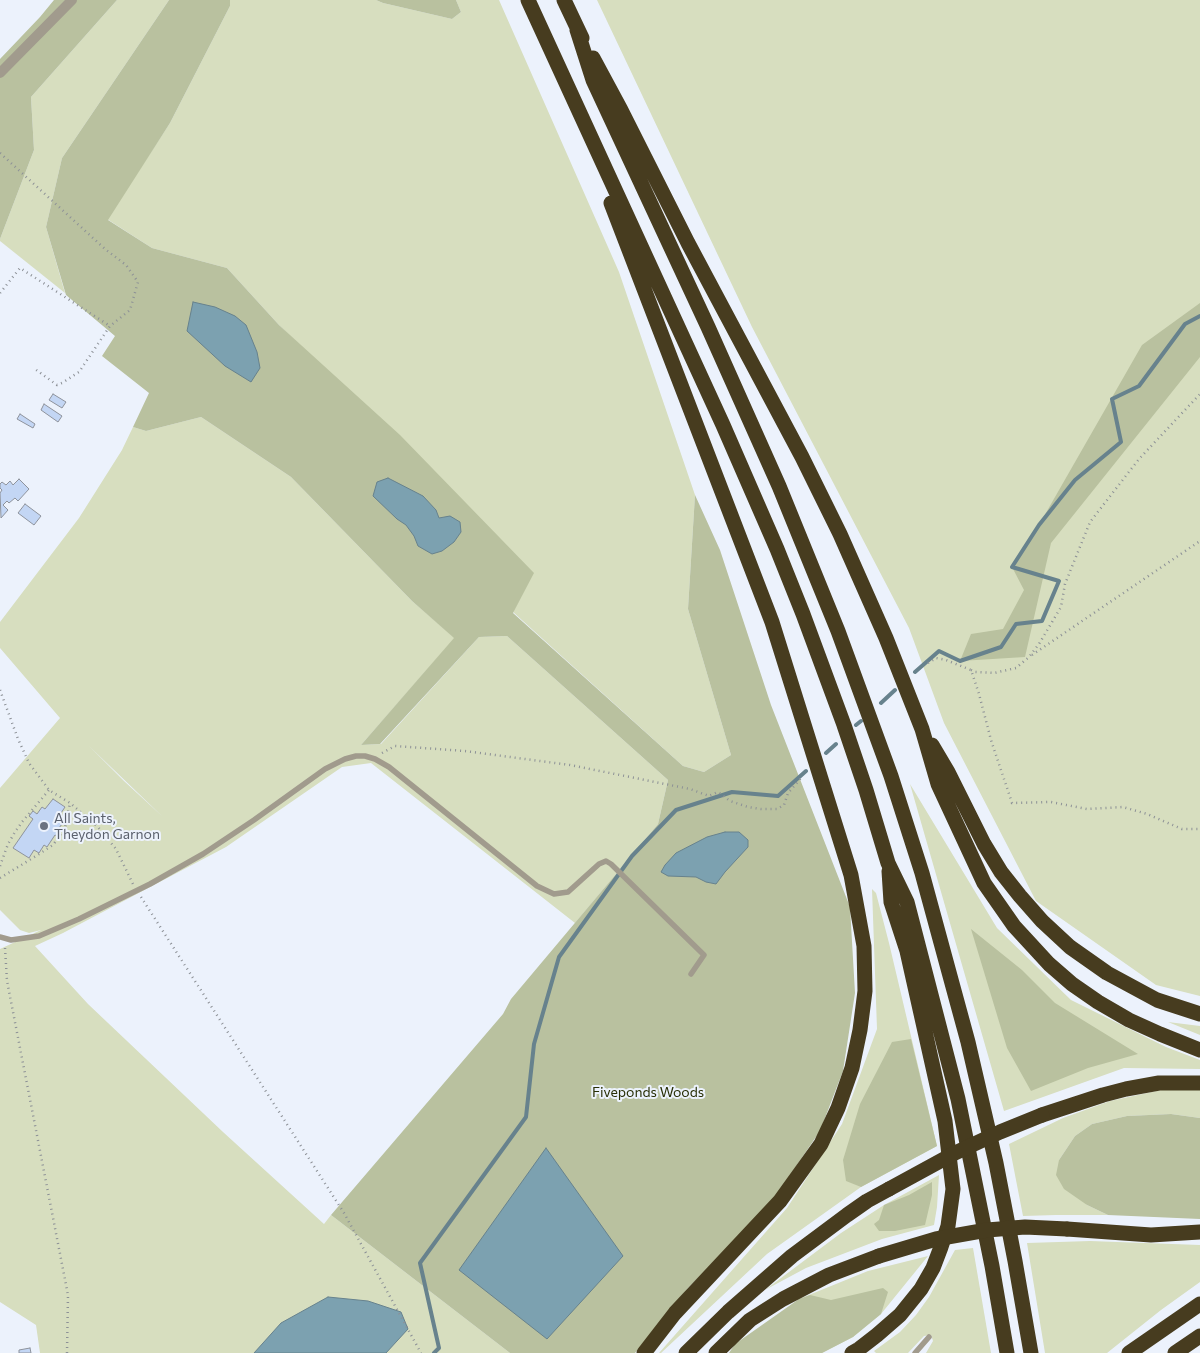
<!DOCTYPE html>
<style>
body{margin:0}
canvas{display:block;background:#ecf2fc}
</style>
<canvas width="1200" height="1353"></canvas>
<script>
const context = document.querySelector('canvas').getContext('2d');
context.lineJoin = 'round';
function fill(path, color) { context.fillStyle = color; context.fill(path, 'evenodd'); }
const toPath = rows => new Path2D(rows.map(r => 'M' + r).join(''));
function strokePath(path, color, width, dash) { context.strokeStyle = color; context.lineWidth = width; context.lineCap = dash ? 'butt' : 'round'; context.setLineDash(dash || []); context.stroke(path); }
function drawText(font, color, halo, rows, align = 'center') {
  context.font = font + ' Commissioner,sans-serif'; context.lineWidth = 4; context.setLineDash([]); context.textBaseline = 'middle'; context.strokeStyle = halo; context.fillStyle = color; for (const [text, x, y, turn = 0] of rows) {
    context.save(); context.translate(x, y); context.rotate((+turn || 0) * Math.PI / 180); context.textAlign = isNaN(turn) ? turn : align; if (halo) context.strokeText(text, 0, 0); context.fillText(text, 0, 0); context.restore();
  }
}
const green = toPath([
 [117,0,169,0,62,158,46,227,65,293,0,241,0,239,34,150,31,97],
 [230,0,376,0,383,3,452,19,461,12,456,0,499,0,619,272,695,495,688,609,731,755,704,772,683,766,513,612,533,573,279,325,227,268,152,248,107,219,170,123,230,6],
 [597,0,1200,0,1200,996,1156,985,1036,901,944,723,909,628,752,327],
 [201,417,291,477,412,601,455,638,361,745,381,744,479,637,507,636,668,780,658,824,575,923,371,763,342,767,226,847,63,933,35,946,88,1004,223,1132,324,1224,331,1215,510,1353,40,1353,36,1325,0,1302,0,949,41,930,29,933,20,930,0,910,0,788,60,718,0,648,0,622,79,518,122,450,133,427,146,431],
 [89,746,163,817,124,781],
 [910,784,997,928,1071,1000,1166,1047,1200,1060,1200,1069,1124,1068,1004,1111],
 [872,889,876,893,889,943,937,1146,861,1187,767,1254,661,1353,659,1353,787,1208,842,1124,877,1029],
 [1168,1022,1200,1026,1200,1035],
 [1200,1089,1200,1118,1171,1114,1127,1116,1092,1124,1075,1136,1059,1160,1087,1205,1108,1215,1056,1215,1023,1216,1009,1144,1063,1118,1110,1101,1161,1090],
 [939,1175,937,1207,934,1225,882,1239,806,1268,765,1290,841,1233,884,1205],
 [1090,1241,1200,1245,1200,1282,1161,1310,1107,1353,1045,1353,1027,1243],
 [973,1248,991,1353,926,1353,933,1341,931,1335,924,1336,908,1353,876,1353,874,1351,900,1332,916,1315,929,1297,955,1250],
 [928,1256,881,1314,853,1337,822,1353,729,1353,799,1299,868,1271]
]);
const forest = toPath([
 [54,0,117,0,31,97,34,150,0,239,0,59,40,17],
 [169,0,230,0,230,6,170,123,108,220,152,248,227,268,279,325,400,435,534,573,513,613,683,766,704,772,731,755,688,609,695,495,720,550,771,705,850,907,855,993,843,1071,820,1131,771,1203,688,1288,635,1353,510,1353,331,1215,503,1014,511,999,658,824,668,780,507,636,479,637,380,744,361,745,454,638,412,601,291,477,201,417,146,431,133,427,149,393,102,356,115,336,66,295,46,227,62,158],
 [376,0,456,0,461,12,452,19,383,3],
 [1200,303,1200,357,1051,543,1025,657,960,661,971,634,1003,629,1024,590,1012,567,1039,525,1142,345],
 [971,929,1022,970,1055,1003,1138,1054,1088,1068,1031,1091,1007,1048],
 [911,1039,937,1146,861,1187,846,1181,843,1160,860,1104,892,1042],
 [1171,1114,1200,1118,1200,1219,1108,1215,1087,1205,1064,1189,1056,1175,1059,1160,1075,1136,1092,1124,1127,1116],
 [932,1182,932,1195,925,1225,895,1231,879,1231,874,1224,879,1220,884,1205,909,1195],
 [883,1288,888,1292,881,1314,853,1337,822,1353,729,1353,735,1344,799,1299,810,1295,831,1300]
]);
const water = toPath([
 [193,302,215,307,235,316,246,325,257,352,260,368,251,382,225,366,187,331,193,302],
 [388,478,423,496,436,510,439,518,450,516,460,522,461,532,454,542,442,551,432,554,418,546,414,536,406,525,397,519,373,496,377,482,388,478],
 [725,832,739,832,748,840,748,847,725,872,716,884,706,882,696,877,668,876,661,872,665,865,676,853,707,837,725,832],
 [546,1148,623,1256,547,1339,459,1270,546,1148],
 [328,1297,368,1301,401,1312,408,1329,386,1353,254,1353,281,1323,328,1297]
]);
const stream = toPath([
 [915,672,939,651,960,661,1001,647,1016,624,1042,621,1059,581,1012,567,1039,525,1075,480,1121,442,1112,399,1139,386,1185,324,1200,316],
 [881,703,895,690],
 [856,725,861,721],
 [826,753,836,744],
 [434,1353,439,1348,420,1263,526,1117,534,1044,559,957,632,856,676,810,732,792,778,796,806,771]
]);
const building = toPath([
 [53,394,66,402,62,408,49,400,53,394],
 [44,404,62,416,58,422,41,410,44,404],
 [20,414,35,424,33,428,17,419,20,414],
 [19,479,29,489,18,501,15,498,9,503,7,501,3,505,8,510,1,518,0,493,2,490,0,488,0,484,2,482,6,485,10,481,13,485,19,479],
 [25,504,41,516,34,525,18,513,25,504],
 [53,799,65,807,59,816,60,819,58,820,63,823,58,829,61,830,57,836,55,835,47,847,44,845,39,853,34,850,29,858,13,848,33,819,29,816,33,811,37,814,42,807,45,809,53,799],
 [30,1348,31,1353,19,1353,19,1350,30,1348]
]);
const path = toPath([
 [0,153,105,249,126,265,138,282,130,310,110,326,79,372,62,383,57,385,35,369],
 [0,293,20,268,110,326],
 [1032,655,1200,541],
 [928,663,936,658,946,660,971,670,979,694,991,740,1012,803,1051,802,1087,809,1123,807,1147,814,1182,829,1200,829],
 [971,670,975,672,994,673,1016,668,1029,657,1039,644,1061,607,1065,584,1090,522,1139,459,1200,394],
 [0,690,18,739,29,763,49,790,70,803,98,827,116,849,133,884],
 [382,753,395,746,465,751,570,765,690,789,709,796,718,792,730,801,748,807,761,809,777,809,784,805,788,793,801,778],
 [0,866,8,844,15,832,22,822,49,790],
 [0,878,36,856,53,845,65,828,70,803],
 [141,897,344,1213,421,1353],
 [5,948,7,981,68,1295,67,1353]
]);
const service = toPath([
 [0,937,11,940,39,936,79,919,150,884,203,854,254,820,325,769,345,759,356,756,365,756,375,759,389,767,537,886,554,894,568,892,599,864,606,861,611,864,704,955,691,974],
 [915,1353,929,1337]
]);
const minor = toPath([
 [0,73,72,0]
]);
const motorway = toPath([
 [528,0,723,425,777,549,803,614,844,725,866,790,888,863,907,902,958,1099,992,1266,1007,1353],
 [564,0,582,38],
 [577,30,593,80,708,327,779,486,838,631,891,776,922,873,968,1042,996,1163,1015,1261,1031,1353],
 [593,58,621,110,688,243,802,457,840,534,886,638,922,729,938,784,984,883,1014,926,1049,964,1072,984,1098,1002,1129,1020,1160,1034,1200,1050],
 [611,203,772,622,851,875,864,946,865,991,860,1030,852,1068,838,1108,821,1144,780,1201,675,1313,644,1353],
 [932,745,948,772,984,844,1001,872,1020,896,1042,921,1070,947,1107,973,1157,1000,1200,1014],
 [1042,1115,1103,1095,1126,1089,1159,1083,1200,1083],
 [1067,1229,1151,1235,1200,1232],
 [686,1353,728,1312,792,1256,847,1215,867,1201,889,1189],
 [716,1353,750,1320,783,1299,829,1275,879,1256],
 [852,1353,859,1349,877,1335,900,1315,921,1289,933,1268,941,1247,948,1226,953,1189,945,1121,907,951,891,902,889,871],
 [1129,1353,1200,1304],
 [1175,1353,1200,1336]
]);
const motorwayBridge = toPath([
 [889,1189,955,1153,1000,1132,1042,1115],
 [879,1256,936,1239,987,1230,1025,1227,1067,1229]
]);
const markers = [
 [44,826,5,"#6b7280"]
];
const worshipNames = [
 ["All Saints,",54,818],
 ["Theydon Garnon",54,834]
];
const parkNames = [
 ["Fiveponds Woods",648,1092]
];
fill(green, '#d7debf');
fill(forest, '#b9c19f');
fill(water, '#7ca1b0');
strokePath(water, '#67828d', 1);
strokePath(stream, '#67828d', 4);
fill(building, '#c3d6f4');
strokePath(building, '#8e939c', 1);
strokePath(path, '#8c9096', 2.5, [1, 4]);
strokePath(service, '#a19b8d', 5.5);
strokePath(minor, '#a19b8d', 10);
strokePath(motorway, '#473c1f', 15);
strokePath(motorwayBridge, '#473c1f', 15);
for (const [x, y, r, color] of markers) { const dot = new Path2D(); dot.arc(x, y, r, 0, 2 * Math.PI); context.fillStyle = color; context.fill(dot); strokePath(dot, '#ecf2fc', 2); }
drawText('14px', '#5b616d', '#ecf2fc', worshipNames, 'left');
drawText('14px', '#282f05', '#ecf2fc', parkNames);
</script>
